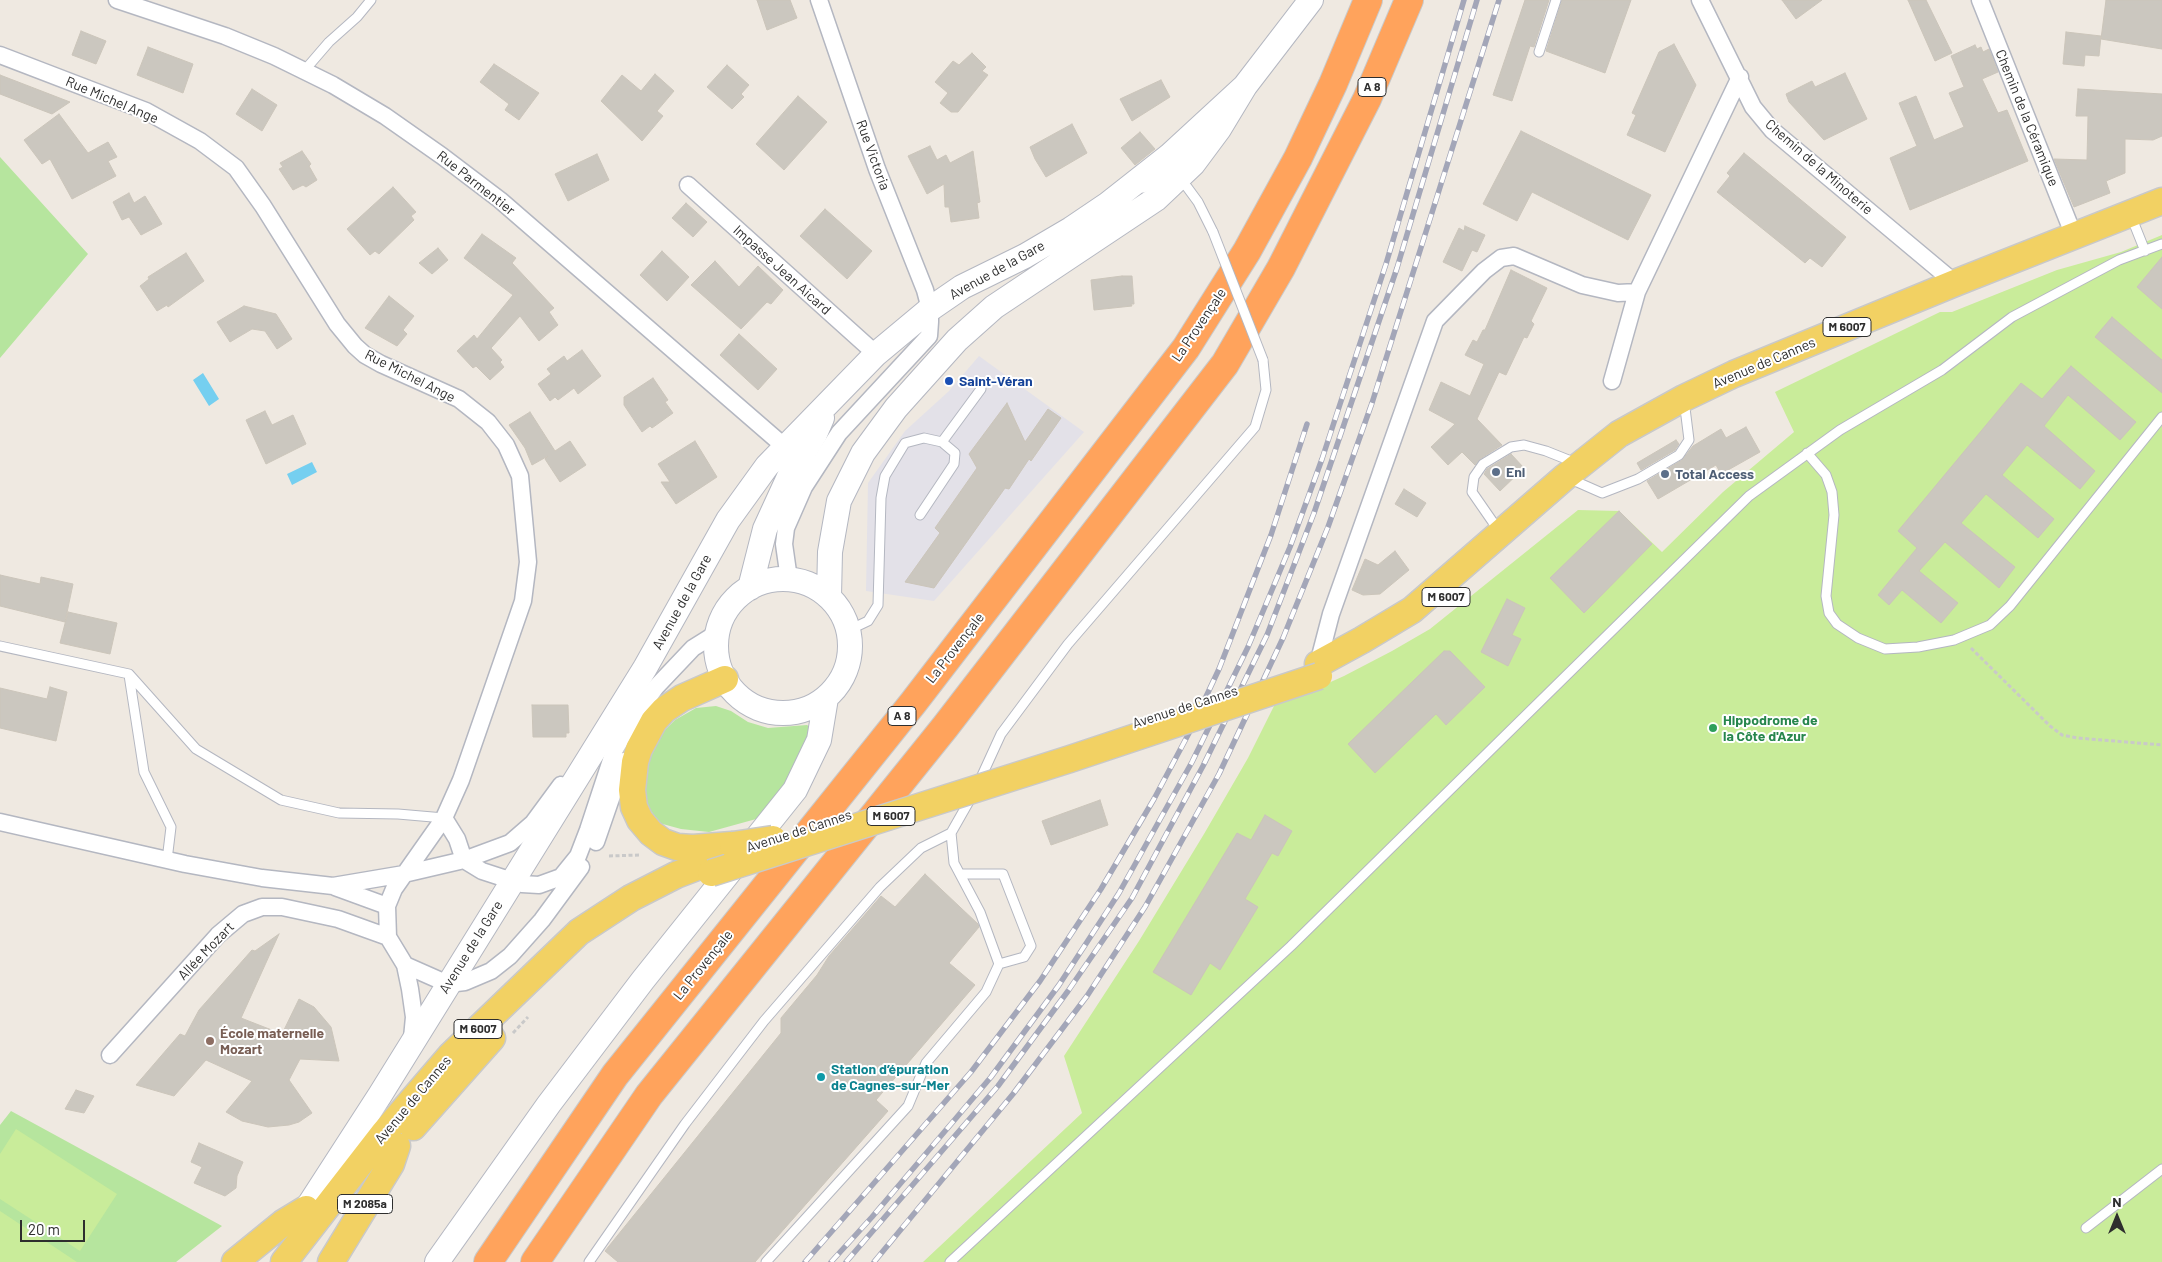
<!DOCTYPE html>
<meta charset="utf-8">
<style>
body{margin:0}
#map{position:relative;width:2162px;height:1262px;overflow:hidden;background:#efe9e1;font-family:Barlow,sans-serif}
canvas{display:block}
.north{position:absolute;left:2092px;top:1192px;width:50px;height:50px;-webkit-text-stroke:4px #fff;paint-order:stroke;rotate:0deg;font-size:14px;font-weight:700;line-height:20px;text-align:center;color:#2e2e2e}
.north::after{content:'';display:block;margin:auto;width:18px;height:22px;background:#2e2e2e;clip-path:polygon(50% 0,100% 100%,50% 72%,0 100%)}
.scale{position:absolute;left:20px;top:1220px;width:65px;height:22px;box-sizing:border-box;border:2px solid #2e2e2e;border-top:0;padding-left:6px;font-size:15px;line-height:18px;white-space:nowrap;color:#2e2e2e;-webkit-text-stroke:4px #fff;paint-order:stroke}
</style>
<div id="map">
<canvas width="2162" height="1262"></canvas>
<div class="north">N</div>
<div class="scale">20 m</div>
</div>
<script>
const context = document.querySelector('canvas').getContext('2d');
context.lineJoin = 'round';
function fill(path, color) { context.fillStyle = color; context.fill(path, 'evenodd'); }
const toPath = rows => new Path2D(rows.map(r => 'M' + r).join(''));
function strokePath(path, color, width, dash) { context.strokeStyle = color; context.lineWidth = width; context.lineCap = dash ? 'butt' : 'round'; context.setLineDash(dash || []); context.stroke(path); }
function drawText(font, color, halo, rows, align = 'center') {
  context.font = font + ' Barlow,sans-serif'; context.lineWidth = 4; context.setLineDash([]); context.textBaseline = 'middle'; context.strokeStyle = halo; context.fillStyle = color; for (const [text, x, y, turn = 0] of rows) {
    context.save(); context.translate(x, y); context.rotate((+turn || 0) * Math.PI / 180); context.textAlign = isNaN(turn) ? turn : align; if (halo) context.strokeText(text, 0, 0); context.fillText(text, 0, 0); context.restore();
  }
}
const industrial = toPath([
 [979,356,1084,432,934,601,866,591,868,483,905,431,949,391]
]);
const green = toPath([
 [0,157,88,254,0,358],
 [716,706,731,711,748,722,768,728,807,725,810,727,806,746,767,816,709,832,681,829,659,823,647,805,641,784,655,740,675,720,696,708],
 [11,1111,222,1226,176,1262,0,1262,0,1125]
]);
const pitch = toPath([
 [2162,235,2162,1262,923,1262,1082,1113,1064,1056,1139,941,1204,834,1248,758,1278,698,1324,685,1344,676,1392,651,1430,629,1578,510,1619,511,1662,552,1723,492,1794,432,1775,392,1940,312,1952,312,2057,270,2121,252],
 [16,1129,117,1194,80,1251,0,1199,0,1154],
 [0,1211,77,1262,0,1262]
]);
const water = toPath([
 [203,373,219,399,209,406,193,380],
 [312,462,317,472,292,485,287,474]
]);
const building = toPath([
 [757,0,790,0,797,18,767,30,757,0],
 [1525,0,1549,0,1534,47,1530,46,1512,101,1493,95,1525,0],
 [1562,0,1631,0,1605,73,1546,51,1562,0],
 [1782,0,1822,0,1796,19,1782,0],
 [1908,0,1926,0,1952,53,1935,61,1908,0],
 [2106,0,2162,0,2162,49,2101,39,2106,0],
 [81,31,106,41,96,64,72,55,81,31],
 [2066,32,2101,36,2099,56,2085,55,2084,66,2063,64,2066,32],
 [1674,44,1696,85,1665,152,1627,135,1636,115,1632,113,1659,52,1674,44],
 [1975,45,1977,49,1981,47,1983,52,1989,49,1998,72,1982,79,1998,113,2007,110,2028,161,1910,210,1890,158,1917,146,1899,103,1916,96,1934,140,1964,127,1949,93,1964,87,1951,56,1975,45],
 [148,47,193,64,183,93,137,75,148,47],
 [972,53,986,67,982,71,988,75,958,112,951,112,940,103,948,93,935,82,953,61,959,65,972,53],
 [494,64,539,93,519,120,505,110,509,104,480,82,494,64],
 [727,65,749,85,741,94,744,97,732,109,707,87,727,65],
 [1845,73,1867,119,1824,140,1789,102,1786,94,1812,81,1815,87,1845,73],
 [655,74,674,91,657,111,663,116,642,141,601,101,622,75,641,91,655,74],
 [0,75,70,102,52,114,0,94,0,75],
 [1161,80,1170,97,1132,121,1120,99,1161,80],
 [252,89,277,105,262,131,236,114,252,89],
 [2078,89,2162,94,2162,136,2153,140,2125,139,2125,173,2106,181,2110,193,2074,207,2054,159,2087,160,2088,116,2076,116,2078,89],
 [798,96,827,122,784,170,756,144,798,96],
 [59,114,88,153,108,142,117,157,108,161,116,176,72,199,50,159,42,164,24,140,59,114],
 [1072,124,1087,153,1046,177,1035,159,1030,147,1072,124],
 [1521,131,1651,195,1628,240,1532,192,1517,221,1483,204,1521,131],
 [1140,132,1155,149,1135,165,1121,148,1140,132],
 [930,146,937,160,946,155,950,163,973,151,980,202,977,203,979,218,951,222,949,207,945,207,944,184,927,194,908,156,930,146],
 [302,151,311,164,309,166,317,180,306,187,303,185,293,190,279,169,283,167,280,163,302,151],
 [1744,153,1846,237,1822,267,1810,258,1805,263,1717,192,1730,176,1727,173,1744,153],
 [597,154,609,180,568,201,555,174,597,154],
 [393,187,416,212,411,216,414,220,379,254,375,251,370,255,347,229,393,187],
 [129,193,134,203,145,196,162,224,141,235,129,217,122,220,113,202,129,193],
 [686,203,707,222,693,237,672,218,686,203],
 [825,209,872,251,847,279,800,236,825,209],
 [1465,226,1485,235,1477,252,1472,250,1462,271,1443,262,1459,228,1464,231,1465,226],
 [482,234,516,258,512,263,554,308,549,312,558,325,539,341,520,316,491,348,502,360,500,362,504,367,490,380,476,366,473,368,457,351,474,335,477,339,513,295,464,258,482,234],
 [438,248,448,260,432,274,419,263,438,248],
 [662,251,689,277,667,301,640,275,662,251],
 [186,253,204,281,168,307,167,305,157,311,140,286,149,279,148,277,186,253],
 [2162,257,2162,309,2137,287,2162,257],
 [715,261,739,287,758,266,783,290,771,304,767,302,741,329,691,285,715,261],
 [1511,270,1547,288,1531,321,1534,324,1527,338,1524,337,1506,375,1499,372,1477,419,1502,445,1480,459,1475,465,1462,452,1448,465,1431,447,1455,424,1429,410,1441,382,1470,396,1484,364,1465,355,1473,340,1477,342,1483,330,1485,330,1511,270],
 [1122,276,1132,276,1134,304,1131,304,1132,306,1094,310,1091,280,1122,276],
 [389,296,414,316,403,330,407,334,397,346,365,328,389,296],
 [244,306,276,314,292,339,277,349,265,331,252,329,230,342,217,322,244,306],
 [2112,317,2162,360,2162,393,2095,337,2112,317],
 [739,334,777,369,758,390,720,355,739,334],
 [582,350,601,376,578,394,574,388,558,400,555,397,550,401,538,384,551,374,547,369,564,356,567,361,582,350],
 [2071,366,2136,422,2120,440,2068,395,2044,426,2095,471,2080,489,2027,445,2002,475,2054,519,2038,538,1986,494,1961,523,2015,567,1999,588,1945,542,1919,571,1958,603,1941,623,1902,590,1889,605,1878,595,1917,548,1898,531,2021,383,2042,399,2071,366],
 [653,378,668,400,665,402,673,413,652,428,650,426,642,432,624,405,624,397,653,378],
 [1007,403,1025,442,1048,409,1061,418,1031,461,1029,459,1009,489,1005,488,934,588,905,582,940,533,935,528,977,468,969,454,1007,403],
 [265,411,272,425,293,415,306,444,266,464,246,420,265,411],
 [530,412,555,451,570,441,586,465,560,482,545,459,548,456,532,465,525,448,509,425,530,412],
 [1746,427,1760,452,1721,474,1716,465,1658,499,1647,481,1682,460,1693,446,1721,429,1726,438,1746,427],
 [1676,440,1679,444,1675,450,1641,470,1637,463,1676,440],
 [695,441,717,477,676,504,661,482,670,482,658,464,695,441],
 [1511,454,1524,468,1500,491,1484,474,1487,469,1511,454],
 [1404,489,1426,503,1417,517,1395,504,1404,489],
 [1619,511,1652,544,1584,613,1550,578,1619,511],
 [1395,551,1409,570,1380,594,1363,595,1352,590,1365,559,1378,565,1395,551],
 [0,575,40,584,41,577,73,584,65,622,0,606,0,575],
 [1507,599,1525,608,1512,635,1521,639,1508,666,1481,652,1507,599],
 [68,612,117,623,110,654,60,643,68,612],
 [1444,651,1450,651,1485,687,1446,725,1436,714,1375,773,1348,744,1444,651],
 [50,687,67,692,56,741,0,728,0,688,47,699,50,687],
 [532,705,568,705,569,733,566,733,566,737,533,737,532,705],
 [1100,800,1108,825,1051,845,1042,821,1100,800],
 [1265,815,1292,831,1278,856,1272,853,1245,899,1258,907,1220,970,1210,963,1191,995,1153,972,1237,833,1251,840,1265,815],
 [925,874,978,924,979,927,949,963,975,985,876,1100,888,1111,755,1262,618,1262,605,1251,781,1033,781,1018,817,975,829,956,881,896,895,907,925,874],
 [279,934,241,1018,282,1034,299,999,314,1007,331,1027,339,1061,300,1059,289,1080,312,1113,299,1122,289,1125,268,1127,242,1121,226,1112,252,1081,206,1060,174,1096,136,1085,180,1034,185,1036,199,1010,252,950,255,951,279,934],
 [76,1090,94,1096,84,1113,65,1109,76,1090],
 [199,1143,243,1162,237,1176,236,1188,225,1196,194,1183,202,1167,191,1162,199,1143]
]);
const path = toPath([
 [1971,648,2050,726,2062,735,2078,738,2162,745],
 [609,856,640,855],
 [513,1033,528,1017]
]);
const service = toPath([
 [1539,52,1556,0],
 [304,71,329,42,357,17,371,0],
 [1143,188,1171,177,1177,179,1187,187,1198,202,1213,232],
 [2131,216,2145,251],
 [942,442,981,389],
 [1807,453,1826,475,1832,492,1834,515,1826,596,1829,613,1837,624,1858,638,1885,649,1918,647,1954,640,1990,625,2010,606,2162,417],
 [1568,478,1602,493,1638,479,1679,455,1689,440,1684,400],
 [1499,531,1472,492,1474,477,1483,464,1511,447,1524,445,1546,451,1576,463],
 [849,630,868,621,878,605,881,498,885,476,905,443,924,438,942,442,955,453,954,464,920,515],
 [0,646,129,674,196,749,281,800,339,813,398,814,444,818],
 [129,675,144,772,171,827,167,860],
 [979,782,1001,734,1068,644,1255,427,1266,390,1263,360],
 [960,874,1003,874,1031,946,1024,957,999,964],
 [2086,1228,2162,1169],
 [589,1262,685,1124,764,1021,880,887,921,848,951,833,972,796],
 [766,1262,908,1106,926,1063,986,992,999,964,980,912,954,863,951,833],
 [950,1262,1291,946,1749,496,1840,430,1942,370,2012,317,2119,260,2162,244]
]);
const minor = toPath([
 [117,0,225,36,274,56,333,85,385,116,442,156,500,200,785,447],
 [1700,0,1753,107,1772,130,1955,283],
 [1980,0,2074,236],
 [0,55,146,111,200,141,236,168,263,206,337,324,355,346,365,355,381,364,459,399,488,422,506,445,520,476,528,562,523,601,461,780,444,818,394,889,387,906,388,937,405,965,410,989,414,1017,412,1038],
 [688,185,876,354],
 [1612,381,1637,292],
 [789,579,784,544,786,528,804,487,839,433,929,336,930,322,930,309,925,290,877,169,819,0],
 [1318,664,1331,614,1435,321,1484,271,1501,258,1514,256,1582,285,1618,293,1637,292,1740,77],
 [444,818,457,839,464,860,482,871,522,884,539,885,561,877,578,856,588,830,614,751,633,718,656,687,693,648,717,633],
 [0,822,185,864,262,878,333,886,404,874,464,860,510,843,533,823,561,785],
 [596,842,624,761],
 [335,887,387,906],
 [405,965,448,984,465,982,491,971,510,956,542,920,581,867],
 [110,1055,218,935,243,914,262,907,282,907,338,919,388,937]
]);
const secondary = toPath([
 '716 646a67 67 0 1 1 134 0a67 67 0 1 1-134 0Z',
 [750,588,765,529,788,479,815,434,822,418],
 [829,596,830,552,839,501,863,453,896,408,957,340,994,307,1156,199,1193,164,1219,129,1245,86,1311,0],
 [296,1225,380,1095,645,668,728,520,767,466,876,354,930,309,962,287,1025,256,1071,229,1108,204,1169,156,1245,86],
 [437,1262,549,1104,643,980,795,790,819,740,826,698]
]);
const primary = toPath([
 [1318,664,1362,640,1412,610,1565,477,1619,434,1684,398,1734,374,1955,283,2162,201],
 [725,679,682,698,664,710,654,721,639,749,635,762,632,790,634,807,640,820,651,833,663,842,677,847,693,848,732,845],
 [413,1127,492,1038],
 [235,1262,283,1223,306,1209],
 [284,1262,384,1133,451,1055,579,932,631,898,676,875,723,857],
 [331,1262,391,1164,397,1146]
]);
const motorway = toPath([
 [488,1262,615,1075,913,703,1186,348,1247,251,1298,158,1333,84,1368,0],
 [535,1262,649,1095,945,727,1225,364,1281,268,1367,99,1409,0]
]);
const rail = toPath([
 [805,1262,971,1072,1040,981,1101,889,1154,799,1189,733,1219,669,1271,535,1307,424],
 [831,1262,872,1217,991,1077,1059,985,1119,893,1192,762,1248,647,1290,547,1322,459,1386,264,1464,0],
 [846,1262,998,1086,1068,991,1132,898,1203,766,1267,635,1314,513,1397,268,1477,0],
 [874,1262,1013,1094,1087,996,1145,907,1219,774,1283,638,1328,527,1372,403,1499,0]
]);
const serviceBridge = toPath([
 [1213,232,1263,360]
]);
const primaryBridge = toPath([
 [733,845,773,839],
 [711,873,1070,759,1319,676]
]);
const markers = [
 [949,381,5,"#1a4fb4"],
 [1496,472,5,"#5c6f8a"],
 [1665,474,5,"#5c6f8a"],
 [1713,728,5,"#2e9e5b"],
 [210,1041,5,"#8d6e63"],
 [821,1077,5,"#0f9aa8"]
];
const shields = [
 [1372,87,28],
 [1847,327,48],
 [1446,597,48],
 [902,716,28],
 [891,816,48],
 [478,1029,48],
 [365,1204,55]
];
const shieldNames = [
 ["A 8",1372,87],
 ["M 6007",1847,327],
 ["M 6007",1446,597],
 ["A 8",902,716],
 ["M 6007",891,816],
 ["M 6007",478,1029],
 ["M 2085a",365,1204]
];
const streetNames = [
 ["Rue Michel Ange",112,100,23],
 ["Chemin de la Céramique",2027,118,68],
 ["Rue Victoria",873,155,70],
 ["Chemin de la Minoterie",1819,167,41],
 ["Rue Parmentier",476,183,38],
 ["Impasse Jean Aicard",782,270,42],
 ["Avenue de la Gare",997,270,-29],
 ["La Provençale",1199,325,-56],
 ["Avenue de Cannes",1764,363,-23],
 ["Rue Michel Ange",410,376,27],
 ["Avenue de la Gare",682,602,-61],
 ["La Provençale",955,648,-52],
 ["Avenue de Cannes",1185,707,-18],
 ["Avenue de Cannes",799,831,-18],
 ["Avenue de la Gare",471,947,-58],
 ["Allée Mozart",206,951,-46],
 ["La Provençale",703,965,-51],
 ["Avenue de Cannes",413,1100,-50]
];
const transitNames = [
 ["Saint-Véran",959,381]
];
const serviceNames = [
 ["Eni",1506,472],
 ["Total Access",1675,474]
];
const leisureNames = [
 ["Hippodrome de",1723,720],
 ["la Côte d'Azur",1723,736]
];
const educationNames = [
 ["École maternelle",220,1033],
 ["Mozart",220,1049]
];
const cultureNames = [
 ["Station d’épuration",831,1069],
 ["de Cagnes-sur-Mer",831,1085]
];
fill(industrial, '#e3e1e8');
fill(green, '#b6e59e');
fill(pitch, '#c9ec9a');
fill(water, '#75cff0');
fill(building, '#cbc7bf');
strokePath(building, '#cbc5ba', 1);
strokePath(service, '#b4b7c1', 11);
strokePath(minor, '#b4b7c1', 19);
strokePath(secondary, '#b4b7c1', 26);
strokePath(primary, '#c9c9c9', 29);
strokePath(motorway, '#c9c9c9', 30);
strokePath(path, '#c9c9c9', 3, [4, 2.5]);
strokePath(service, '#fff', 9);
strokePath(minor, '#fff', 16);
strokePath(secondary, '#fff', 24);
strokePath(primary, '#f2d163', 26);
strokePath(motorway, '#ffa35c', 28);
strokePath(rail, '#a3a6b8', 5.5);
strokePath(rail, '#fff', 4, [11]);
strokePath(serviceBridge, '#b4b7c1', 11, []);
strokePath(primaryBridge, '#c9c9c9', 29, []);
strokePath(serviceBridge, '#fff', 9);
strokePath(primaryBridge, '#f2d163', 26);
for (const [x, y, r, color] of markers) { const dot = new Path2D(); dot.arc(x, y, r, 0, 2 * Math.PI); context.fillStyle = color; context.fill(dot); strokePath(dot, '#fff', 2); }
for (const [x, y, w] of shields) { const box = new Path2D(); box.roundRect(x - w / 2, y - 9.5, w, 19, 4); context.fillStyle = '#fff'; context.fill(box); strokePath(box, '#2e2e2e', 1); }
drawText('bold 12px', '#2e2e2e', null, shieldNames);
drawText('14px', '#2e2e2e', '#fff', streetNames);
drawText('bold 14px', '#164399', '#fff', transitNames, 'left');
drawText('bold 14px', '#4e5e75', '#fff', serviceNames, 'left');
drawText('bold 14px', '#27864d', '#fff', leisureNames, 'left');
drawText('bold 14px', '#785e54', '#fff', educationNames, 'left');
drawText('bold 14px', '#0d838f', '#fff', cultureNames, 'left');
</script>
